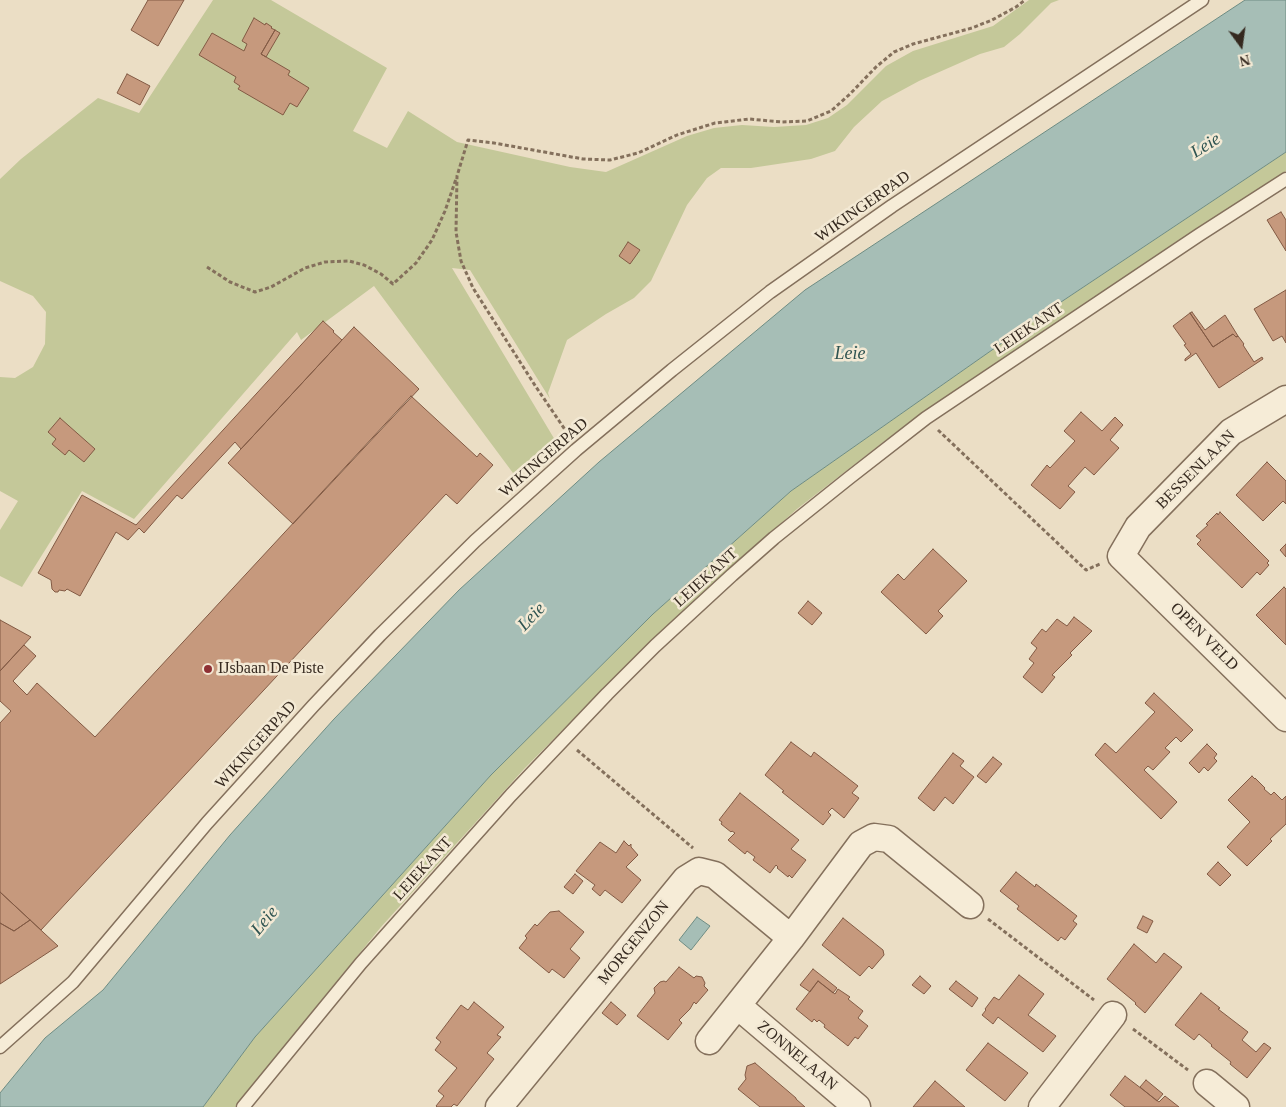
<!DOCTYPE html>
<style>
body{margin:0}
#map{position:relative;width:1286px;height:1107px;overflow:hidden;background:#ebdec5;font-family:"Times New Roman",serif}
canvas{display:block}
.north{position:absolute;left:1216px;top:20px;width:50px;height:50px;-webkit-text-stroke:4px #f3e9d4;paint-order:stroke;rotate:166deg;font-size:14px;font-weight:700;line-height:20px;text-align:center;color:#35291f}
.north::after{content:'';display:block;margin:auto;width:18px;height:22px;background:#35291f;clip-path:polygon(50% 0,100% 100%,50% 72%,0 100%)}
</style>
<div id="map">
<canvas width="1286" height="1107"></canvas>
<div class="north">N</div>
</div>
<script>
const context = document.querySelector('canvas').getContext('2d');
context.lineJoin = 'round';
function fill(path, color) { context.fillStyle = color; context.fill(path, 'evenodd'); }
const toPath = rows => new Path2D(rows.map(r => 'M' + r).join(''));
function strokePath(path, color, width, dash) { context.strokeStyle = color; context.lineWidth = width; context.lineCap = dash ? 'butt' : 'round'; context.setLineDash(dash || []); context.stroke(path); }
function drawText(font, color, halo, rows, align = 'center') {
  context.font = font + ' "Times New Roman",serif'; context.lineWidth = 5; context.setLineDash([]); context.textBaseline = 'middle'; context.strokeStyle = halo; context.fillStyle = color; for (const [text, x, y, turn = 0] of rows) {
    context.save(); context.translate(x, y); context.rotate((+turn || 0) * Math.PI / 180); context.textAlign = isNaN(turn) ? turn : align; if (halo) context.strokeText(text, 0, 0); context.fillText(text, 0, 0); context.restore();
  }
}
const green = toPath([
 [213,0,271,0,387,68,353,131,387,148,408,111,457,142,570,167,606,172,687,136,714,128,742,125,774,127,806,125,828,118,847,105,886,66,913,51,993,26,1029,0,1059,0,1051,3,1020,34,1004,47,980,54,919,81,882,101,854,127,835,151,811,159,751,168,721,168,707,178,687,205,651,281,634,298,606,314,567,340,548,393,550,399,470,270,452,268,555,440,513,473,374,286,301,340,297,332,134,519,82,491,22,587,0,576,0,530,18,501,0,491,0,377,15,378,33,367,45,344,46,312,33,296,0,281,0,179,21,159,98,98,139,113],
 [1286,152,1286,171,1125,277,988,370,882,443,797,509,706,590,619,673,524,769,381,927,311,1013,235,1107,203,1107,255,1037,491,775,653,614,791,491,1049,310]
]);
const water = toPath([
 [1245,0,1286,0,1286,152,1049,310,791,491,653,614,491,775,255,1037,203,1107,0,1107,0,1093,45,1038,103,990,230,835,334,719,459,590,599,462,805,290,1245,0],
 [697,917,710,926,691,950,679,940,697,917]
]);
const building = toPath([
 [148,0,184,0,158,46,131,30,148,0],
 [254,18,265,25,266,23,272,27,271,28,275,30,261,54,290,71,288,75,309,88,297,107,290,103,283,115,238,89,240,86,234,82,236,77,199,55,212,33,244,51,247,44,242,41,254,18],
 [275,30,280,33,266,57,261,54,275,30],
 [127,74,150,86,140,105,117,93,127,74],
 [1281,212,1286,220,1286,251,1267,220,1281,212],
 [628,242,640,250,630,264,619,256,628,242],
 [1286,290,1286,343,1282,336,1273,341,1254,309,1286,290],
 [1192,312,1205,330,1225,315,1238,336,1236,337,1233,334,1213,347,1190,313,1192,312],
 [1190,313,1213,347,1233,334,1236,337,1238,336,1244,344,1243,345,1254,362,1262,357,1263,359,1219,388,1196,353,1185,361,1185,359,1191,354,1184,345,1186,344,1173,326,1190,313],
 [323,321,334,331,333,332,342,340,241,449,235,442,182,499,177,495,144,533,139,528,128,540,116,532,80,596,67,589,65,591,59,590,58,592,55,592,52,589,51,580,38,573,82,495,136,525,323,321],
 [354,327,419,389,293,524,228,463,354,327],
 [411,396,477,457,480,453,493,465,457,504,446,494,41,930,0,892,0,723,11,711,0,701,0,671,24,645,36,656,13,681,27,695,37,683,95,737,411,396],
 [1081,412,1102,431,1115,417,1123,425,1110,440,1119,448,1094,475,1085,467,1068,486,1075,492,1060,509,1031,485,1047,465,1050,468,1075,441,1064,431,1081,412],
 [60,418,95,449,84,462,69,450,65,455,52,444,56,439,48,432,60,418],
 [1267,462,1286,481,1286,504,1283,501,1263,521,1236,495,1267,462],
 [1220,512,1269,561,1267,563,1269,565,1260,575,1257,572,1242,588,1197,544,1201,540,1196,536,1208,525,1206,524,1217,513,1218,515,1220,512],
 [1286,544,1286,557,1280,550,1286,544],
 [933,549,967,581,938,611,943,616,926,634,881,592,898,574,904,580,933,549],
 [1284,587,1286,589,1286,645,1256,615,1284,587],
 [808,601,822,613,812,625,798,613,808,601],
 [1074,617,1092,631,1070,653,1072,655,1052,675,1055,677,1042,693,1023,677,1034,663,1029,659,1037,648,1031,643,1042,629,1046,632,1057,619,1067,626,1074,617],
 [0,620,31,637,0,671,0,620],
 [1154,693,1193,730,1181,742,1176,737,1165,748,1170,752,1153,770,1148,766,1144,770,1177,802,1161,819,1095,755,1105,743,1116,753,1155,712,1145,703,1154,693],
 [791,742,811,757,814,752,858,786,852,793,859,798,844,818,832,808,828,812,831,815,823,825,782,792,784,791,765,775,791,742],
 [1207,744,1217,754,1214,758,1217,761,1208,771,1204,767,1199,773,1189,763,1207,744],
 [953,753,964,761,960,766,974,777,953,804,945,797,934,811,918,798,953,753],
 [993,757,1002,764,986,783,977,776,993,757],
 [1252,776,1255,779,1255,778,1265,788,1264,789,1271,795,1274,792,1282,800,1286,796,1286,824,1270,839,1272,841,1247,866,1227,847,1250,822,1228,800,1252,776],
 [740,793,799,840,791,849,806,860,792,878,789,875,788,877,777,868,778,867,776,865,770,873,753,860,755,857,747,851,745,854,728,840,735,833,732,831,731,832,721,824,722,822,719,820,740,793],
 [624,841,629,846,631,844,631,847,638,855,626,867,641,880,622,903,605,890,600,896,592,889,595,885,576,871,600,842,616,853,624,841],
 [1218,862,1231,875,1220,886,1207,874,1218,862],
 [1016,872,1035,887,1036,884,1077,916,1073,921,1077,924,1065,940,1061,937,1058,941,1017,909,1019,906,1000,891,1016,872],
 [575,874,583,881,573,894,564,887,575,874],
 [0,892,30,920,14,931,0,923,0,892],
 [559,911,584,932,570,949,580,958,564,978,552,969,549,973,519,948,527,938,525,936,535,924,537,926,550,912,559,911],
 [1143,916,1153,921,1147,933,1137,928,1143,916],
 [843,918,883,950,884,955,872,969,869,966,860,976,822,945,843,918],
 [30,920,58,946,0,984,0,923,14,931,30,920],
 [1134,944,1156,963,1164,953,1182,967,1145,1013,1135,1004,1136,1003,1107,979,1134,944],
 [679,967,694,978,696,976,702,977,705,983,704,986,708,990,696,1004,694,1002,690,1009,679,1020,682,1023,668,1040,637,1016,655,993,654,988,660,982,664,981,666,982,679,967],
 [813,969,837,988,833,993,818,981,810,992,800,985,813,969],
 [1019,975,1044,994,1028,1015,1056,1036,1043,1052,998,1017,993,1024,982,1015,986,1010,985,1009,994,997,999,1000,1019,975],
 [920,976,931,986,924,994,912,985,920,976],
 [818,981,835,994,838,989,850,997,848,999,863,1011,858,1018,868,1026,858,1039,855,1037,848,1046,824,1027,825,1025,819,1020,817,1022,814,1019,812,1022,796,1009,818,981],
 [956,981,978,998,972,1007,949,989,956,981],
 [1201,993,1220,1008,1218,1009,1248,1032,1242,1040,1256,1052,1264,1043,1271,1048,1247,1078,1230,1064,1231,1062,1211,1046,1212,1045,1199,1034,1194,1040,1175,1025,1201,993],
 [474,1002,504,1027,497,1035,501,1037,487,1053,494,1059,457,1106,454,1104,451,1107,437,1107,436,1106,444,1096,438,1091,457,1068,435,1050,441,1042,436,1038,461,1005,468,1010,474,1002],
 [611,1002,626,1015,617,1025,602,1013,611,1002],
 [988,1043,1028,1073,1005,1101,966,1070,988,1043],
 [755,1063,796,1098,796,1099,805,1107,760,1107,738,1089,746,1079,745,1075,747,1066,755,1063],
 [1125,1076,1159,1102,1165,1096,1179,1107,1125,1107,1110,1095,1125,1076],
 [1146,1080,1163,1094,1157,1101,1140,1087,1146,1080],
 [935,1081,965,1107,913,1107,935,1081]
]);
const path = toPath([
 [207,267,230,282,255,292,271,287,305,268,325,262,349,261,364,265,381,274,393,284,416,263,432,240,445,211,456,179],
 [938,430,1086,570,1100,564],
 [568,434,536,387,473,288,461,261,456,232,457,176,468,140,494,143,583,159,610,160,638,153,677,135,715,123,749,119,782,122,807,121,831,111,850,94,876,67,894,52,913,44,972,28,992,20,1016,7,1025,0],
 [577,750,693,848],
 [988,919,1094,1000],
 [1133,1029,1188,1070]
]);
const lane = toPath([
 [0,1047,73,982,207,823,313,706,380,635,475,541,576,450,672,370,770,292,892,206,1202,0],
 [243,1107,361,963,511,795,607,694,655,646,732,575,774,538,849,478,926,418,1199,235,1286,179]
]);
const street = toPath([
 [1286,399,1231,432,1138,527,1121,556,1286,718],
 [738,1006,857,1107],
 [709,1041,791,938,861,844,874,837,889,839,970,905],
 [1207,1083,1236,1107],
 [499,1107,686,879,699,871,715,875,791,938],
 [1042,1107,1113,1015]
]);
const markers = [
 [208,669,5,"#8f3134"]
];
const streetNames = [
 ["WIKINGERPAD",863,207,-35],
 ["LEIEKANT",1029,329,-34],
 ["WIKINGERPAD",544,458,-41],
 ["BESSENLAAN",1196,470,-45],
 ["LEIEKANT",706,578,-42],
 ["OPEN VELD",1204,637,45],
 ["WIKINGERPAD",256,745,-48],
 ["LEIEKANT",423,869,-48],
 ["MORGENZON",634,943,-51],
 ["ZONNELAAN",797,1056,40]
];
const poiNames = [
 ["IJsbaan De Piste",218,669]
];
const waterNames = [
 ["Leie",1206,146,-32],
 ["Leie",850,354],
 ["Leie",532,617,-46],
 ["Leie",265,921,-50]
];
fill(green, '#c4c899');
fill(water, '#a6beb6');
strokePath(water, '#6e8c83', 1);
fill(building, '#c6997d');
strokePath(building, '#825a44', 1);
strokePath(lane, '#84705c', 15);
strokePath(street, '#84705c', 29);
strokePath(path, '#84705c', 3, [4, 2.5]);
strokePath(lane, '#f6ecd7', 12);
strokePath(street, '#f6ecd7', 26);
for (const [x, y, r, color] of markers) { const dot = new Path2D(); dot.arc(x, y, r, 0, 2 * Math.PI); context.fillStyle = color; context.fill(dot); strokePath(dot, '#f3e9d4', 2); }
drawText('16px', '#35291f', '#f3e9d4', streetNames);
drawText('16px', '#35291f', '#f3e9d4', poiNames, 'left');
drawText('italic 18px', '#2f5451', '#f3e9d4', waterNames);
</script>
